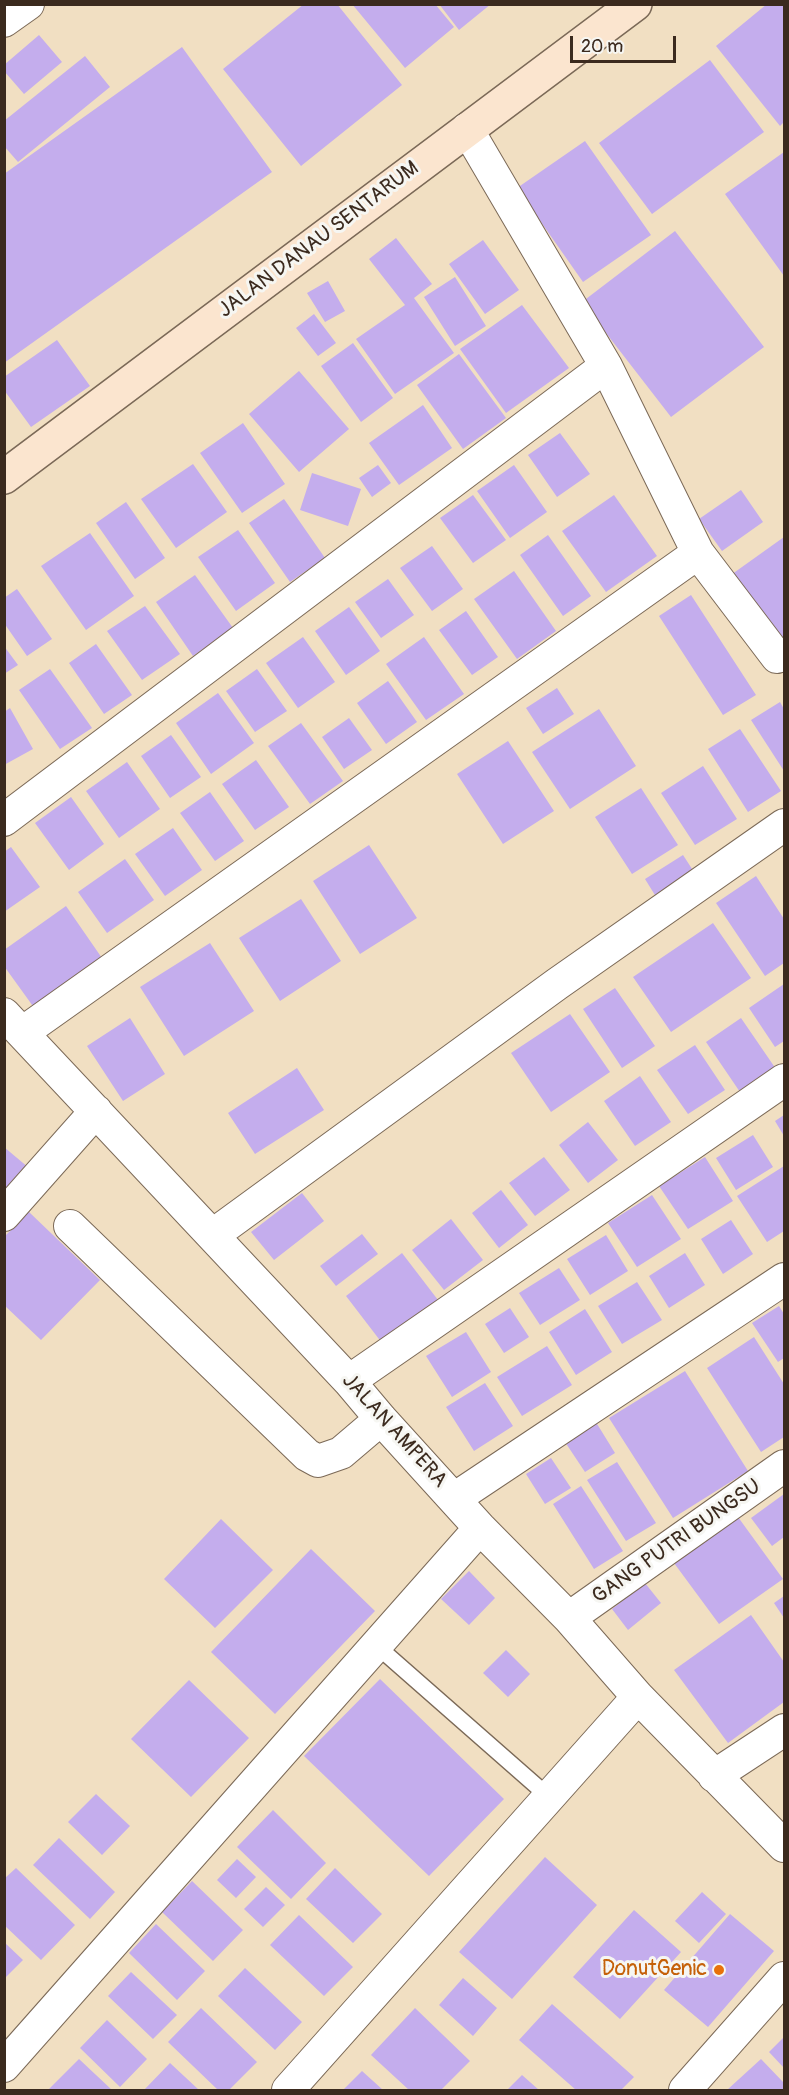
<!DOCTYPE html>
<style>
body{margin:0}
#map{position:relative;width:789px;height:2095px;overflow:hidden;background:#f1dfc2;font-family:Pangolin,sans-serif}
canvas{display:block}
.frame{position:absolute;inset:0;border:6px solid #3b2a1e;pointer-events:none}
.scale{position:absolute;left:570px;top:36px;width:106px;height:27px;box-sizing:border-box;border:3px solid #3b2a1e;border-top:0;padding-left:8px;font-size:18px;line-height:21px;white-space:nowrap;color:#3b2a1e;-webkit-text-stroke:4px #f6f6f2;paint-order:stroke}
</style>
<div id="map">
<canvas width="789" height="2095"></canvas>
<div class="frame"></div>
<div class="scale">20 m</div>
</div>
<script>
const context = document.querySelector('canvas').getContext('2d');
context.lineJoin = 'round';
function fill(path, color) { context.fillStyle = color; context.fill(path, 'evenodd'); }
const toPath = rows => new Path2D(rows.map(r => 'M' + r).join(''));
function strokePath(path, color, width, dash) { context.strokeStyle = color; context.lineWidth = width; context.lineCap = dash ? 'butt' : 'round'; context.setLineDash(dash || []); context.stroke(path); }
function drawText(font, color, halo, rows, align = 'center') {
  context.font = font + ' Pangolin,sans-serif'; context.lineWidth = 6; context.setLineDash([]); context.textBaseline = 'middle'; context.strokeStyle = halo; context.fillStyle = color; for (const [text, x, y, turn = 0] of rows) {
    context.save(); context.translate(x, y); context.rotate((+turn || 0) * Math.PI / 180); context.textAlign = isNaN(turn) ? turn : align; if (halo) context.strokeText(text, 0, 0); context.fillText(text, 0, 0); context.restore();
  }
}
const building = toPath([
 [304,4,337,4,402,85,301,166,223,69],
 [352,4,435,4,454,27,405,68],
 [439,4,491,4,459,30],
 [767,4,784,4,784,122,780,126,716,46],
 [39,35,62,62,24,94,4,71,4,65],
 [182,47,272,172,4,363,4,174],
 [85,56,110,87,18,162,4,146,4,121],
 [710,60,764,132,652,214,599,143],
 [585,141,651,235,583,282,517,188],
 [784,152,784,276,725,194],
 [675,231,764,347,671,417,582,302],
 [396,238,432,284,414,298,454,353,395,394,356,339,405,305,369,259],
 [483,240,519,290,485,314,449,264],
 [455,277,486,326,455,346,424,297],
 [328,281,345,311,325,322,307,293],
 [522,305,569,368,506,413,460,349],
 [314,314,336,343,318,356,296,328],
 [57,340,90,386,31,427,4,390,4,377],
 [353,343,393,398,361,422,321,366],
 [459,354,506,418,463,449,417,385],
 [299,371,349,429,299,472,249,414],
 [423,405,452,448,399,485,369,443],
 [243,423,285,484,242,513,200,453],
 [560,433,590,474,557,497,528,455],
 [193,464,227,512,176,548,141,499],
 [378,465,391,483,372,497,359,478],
 [514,465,547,512,510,538,477,491],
 [312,473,361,489,348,526,300,510],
 [741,490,763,522,722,551,699,519],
 [473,495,506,540,473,563,440,518],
 [614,495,657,556,606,592,562,531],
 [284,499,325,558,290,582,249,523],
 [126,502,165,558,135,579,96,523],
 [238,530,275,583,236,611,198,557],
 [90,533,134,596,86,630,41,566],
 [548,535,591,596,563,616,520,555],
 [784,537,784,657,728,577],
 [432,546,463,589,432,611,400,568],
 [514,571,556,631,517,659,474,599],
 [195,575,233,628,193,656,156,602],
 [388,579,414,615,381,638,355,602],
 [17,589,52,639,27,656,4,623,4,598],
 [691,595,756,695,723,715,659,616],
 [145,606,180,654,142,680,107,631],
 [349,607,380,651,346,675,315,631],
 [466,611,498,657,472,675,439,630],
 [303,637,335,682,298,708,266,663],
 [424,637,464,694,426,720,386,664],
 [96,644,132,695,104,714,69,663],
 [4,646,18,665,4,674],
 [50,669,92,728,60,749,19,690],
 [257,669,287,711,255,732,226,691],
 [388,681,417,722,386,744,357,703],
 [557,688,574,714,543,734,526,708],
 [218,693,254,743,211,774,176,723],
 [780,702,784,709,784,771,751,720],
 [10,708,33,749,4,765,4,712],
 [599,709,636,766,570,809,532,752],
 [349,718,372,750,344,769,322,737],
 [301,723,343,781,310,804,268,746],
 [740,729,781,791,748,812,708,749],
 [171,735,201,777,170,798,141,756],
 [508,741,554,811,503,844,457,774],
 [256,760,289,807,255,830,222,784],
 [127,762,160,809,119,838,86,791],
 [703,766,737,819,695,845,661,793],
 [641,788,678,845,632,874,595,817],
 [210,792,244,841,215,861,180,813],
 [71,797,104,844,69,870,35,823],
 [173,828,202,870,165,896,135,854],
 [369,845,417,918,360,954,313,881],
 [11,847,40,887,4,912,4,852],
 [683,855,696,875,658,900,645,879],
 [125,859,154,900,107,933,78,892],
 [756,876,784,919,784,963,765,976,716,903],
 [301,899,341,961,280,1001,239,938],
 [66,906,104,961,35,1009,4,966,4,950],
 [713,923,751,978,671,1032,633,977],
 [210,943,254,1011,184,1056,140,987],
 [784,984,784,1041,775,1047,749,1008],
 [615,988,655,1046,622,1068,583,1009],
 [570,1014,610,1072,551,1112,511,1053],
 [130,1018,165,1074,123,1101,87,1046],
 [741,1018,778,1072,742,1095,706,1042],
 [695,1045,725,1090,688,1114,657,1070],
 [297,1068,324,1110,255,1154,228,1113],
 [640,1076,671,1122,635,1146,604,1101],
 [784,1115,784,1136,775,1121],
 [588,1122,618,1160,588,1183,559,1145],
 [753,1135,773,1167,736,1190,716,1158],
 [4,1147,29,1168,4,1197],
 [544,1157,570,1190,535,1216,509,1183],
 [705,1157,733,1201,688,1229,659,1186],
 [784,1166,784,1231,767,1242,737,1196],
 [501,1190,528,1225,499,1248,472,1213],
 [302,1193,324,1221,274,1260,251,1232],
 [652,1195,681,1239,637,1267,608,1223],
 [29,1212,100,1280,41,1340,4,1305,4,1237],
 [451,1219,483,1260,444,1290,412,1250],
 [731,1220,753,1254,723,1274,701,1239],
 [362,1234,378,1254,336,1286,320,1266],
 [606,1235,628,1271,590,1295,567,1259],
 [402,1253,438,1300,382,1343,346,1296],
 [685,1253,705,1285,669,1308,649,1276],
 [559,1268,580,1300,540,1325,519,1293],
 [637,1282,662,1320,622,1344,598,1306],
 [779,1306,784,1314,784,1358,778,1362,752,1323],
 [510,1308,529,1337,504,1353,485,1324],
 [585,1309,612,1352,576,1375,549,1332],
 [466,1332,491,1372,452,1397,426,1356],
 [754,1337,784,1384,784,1437,761,1452,707,1368],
 [547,1346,572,1385,522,1416,497,1377],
 [685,1371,748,1471,673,1518,609,1418],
 [485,1383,513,1426,474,1451,446,1407],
 [594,1419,615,1453,585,1472,563,1439],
 [551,1458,571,1488,545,1504,526,1474],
 [617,1462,656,1523,626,1541,587,1480],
 [581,1486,623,1551,594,1569,553,1504],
 [784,1494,784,1537,772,1546,751,1518],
 [738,1517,783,1579,719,1624,674,1563],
 [221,1519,273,1570,215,1628,164,1579],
 [311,1549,375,1611,275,1714,211,1652],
 [469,1571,495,1598,469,1625,441,1599],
 [645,1583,661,1603,628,1630,612,1609],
 [784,1596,784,1618,774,1603],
 [751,1615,784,1662,784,1702,728,1743,674,1670],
 [506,1650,530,1674,508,1697,483,1673],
 [380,1679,504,1799,429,1876,304,1756],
 [189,1680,249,1738,191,1797,131,1739],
 [96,1794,130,1826,102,1855,68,1822],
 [273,1810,326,1863,291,1899,237,1847],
 [59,1838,115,1892,90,1919,33,1865],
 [545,1857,597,1905,512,1999,459,1952],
 [237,1859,256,1877,236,1898,217,1880],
 [16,1868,75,1925,41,1960,4,1925,4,1879],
 [335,1868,382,1914,353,1943,306,1899],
 [192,1881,243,1930,213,1961,162,1912],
 [266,1887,285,1905,263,1927,244,1909],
 [702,1892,726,1914,699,1943,675,1921],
 [634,1910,681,1952,620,2019,573,1977],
 [730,1914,774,1951,708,2027,664,1990],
 [299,1915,353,1967,324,1996,270,1945],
 [156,1924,205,1971,177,2000,129,1953],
 [4,1942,23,1960,4,1979],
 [245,1968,302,2022,275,2050,218,1996],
 [131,1972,177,2015,153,2039,108,1996],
 [463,1978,497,2008,473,2036,439,2005],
 [552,2004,634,2077,621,2090,576,2090,519,2040],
 [201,2008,257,2062,229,2090,218,2090,168,2042],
 [415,2008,470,2061,441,2090,409,2090,371,2055],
 [107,2020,147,2059,120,2087,80,2048],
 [784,2037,784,2068,769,2052],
 [79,2059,112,2090,48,2090],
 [761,2059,784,2083,784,2090,727,2090],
 [170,2063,199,2090,144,2090],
 [362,2071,383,2090,343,2090],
 [522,2075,539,2090,507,2090]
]);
const lane = toPath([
 [377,1646,549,1797]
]);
const street = toPath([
 [4,21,28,4],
 [467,129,606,366,698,553,777,657],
 [4,820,606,366],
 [4,1014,349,1381,381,1419,480,1528,569,1618,638,1697,784,1846],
 [22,1033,698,553],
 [4,1215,96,1111],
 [70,1226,307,1455,318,1461,341,1453,381,1419],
 [213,1235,557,984,784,825],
 [349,1381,784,1080],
 [454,1499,784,1279],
 [569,1618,784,1466],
 [714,1776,784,1730],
 [4,2066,480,1528],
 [288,2090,638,1697],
 [685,2090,784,1978]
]);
const secondary = toPath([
 [4,477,635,4]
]);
const markers = [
 [719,1970,6,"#e8710a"]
];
const streetNames = [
 ["JALAN DANAU SENTARUM",319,240,-37],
 ["JALAN AMPERA",394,1431,48],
 ["GANG PUTRI BUNGSU",677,1542,-35]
];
const foodNames = [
 ["DonutGenic",707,1970]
];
fill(building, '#c4aded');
strokePath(lane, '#7b6957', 18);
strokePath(street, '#7b6957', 34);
strokePath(secondary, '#7b6957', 36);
strokePath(lane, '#fff', 15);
strokePath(street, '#fff', 32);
strokePath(secondary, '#fbe5cf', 33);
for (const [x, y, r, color] of markers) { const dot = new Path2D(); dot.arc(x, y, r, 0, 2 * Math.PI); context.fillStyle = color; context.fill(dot); strokePath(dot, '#f6f6f2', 2); }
drawText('21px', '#3b2a1e', '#f6f6f2', streetNames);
drawText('21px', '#c56008', '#f6f6f2', foodNames, 'right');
</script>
